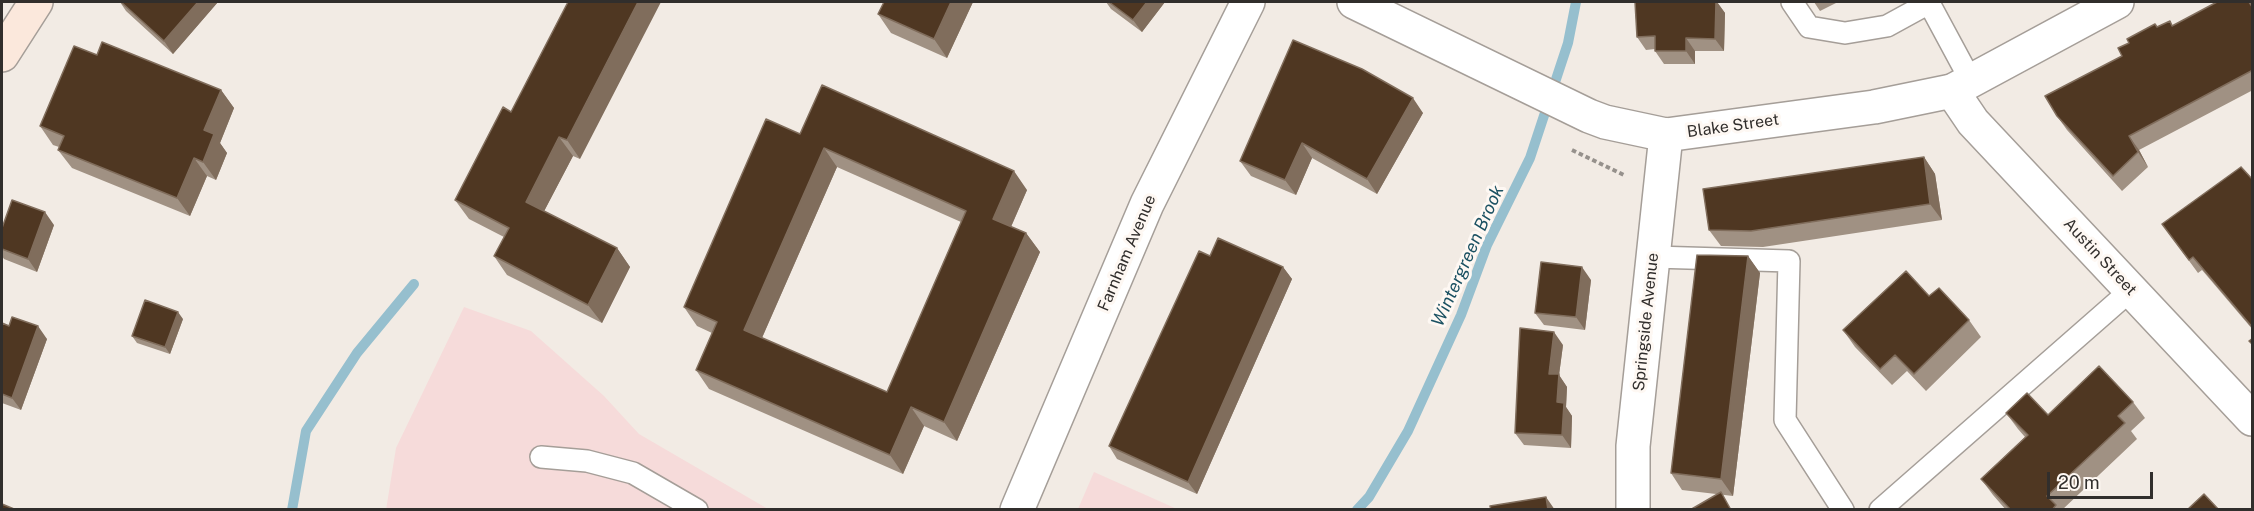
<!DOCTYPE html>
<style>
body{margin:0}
#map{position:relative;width:2254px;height:511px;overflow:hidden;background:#f2ebe4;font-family:"Public Sans",sans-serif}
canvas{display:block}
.frame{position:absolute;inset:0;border:3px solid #312e2c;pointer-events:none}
.scale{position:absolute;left:2047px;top:472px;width:106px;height:27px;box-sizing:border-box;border:3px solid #312e2c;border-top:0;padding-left:8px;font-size:18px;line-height:21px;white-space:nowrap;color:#312e2c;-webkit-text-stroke:4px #fef8f3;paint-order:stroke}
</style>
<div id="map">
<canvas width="2254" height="511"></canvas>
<div class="frame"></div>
<div class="scale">20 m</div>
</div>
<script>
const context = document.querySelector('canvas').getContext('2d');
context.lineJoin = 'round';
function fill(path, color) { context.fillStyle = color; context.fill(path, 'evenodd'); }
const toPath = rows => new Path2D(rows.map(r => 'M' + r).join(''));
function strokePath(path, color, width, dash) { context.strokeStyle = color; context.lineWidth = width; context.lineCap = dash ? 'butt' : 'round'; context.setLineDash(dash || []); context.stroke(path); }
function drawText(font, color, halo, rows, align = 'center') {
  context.font = font + ' "Public Sans",sans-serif'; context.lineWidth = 6; context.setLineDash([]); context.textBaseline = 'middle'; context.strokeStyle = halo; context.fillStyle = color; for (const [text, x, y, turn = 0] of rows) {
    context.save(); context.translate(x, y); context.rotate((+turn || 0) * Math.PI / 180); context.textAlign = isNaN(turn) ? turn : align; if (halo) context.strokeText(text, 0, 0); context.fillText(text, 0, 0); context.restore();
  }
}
const education = toPath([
 [464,307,531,331,604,396,639,434,768,509,386,510,396,448],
 [1094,472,1177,509,1078,509]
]);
const stream = toPath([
 [292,510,306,431,357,353,414,284],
 [1357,510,1369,497,1408,431,1461,315,1487,245,1530,158,1568,43,1576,2]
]);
const path = toPath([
 [1572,150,1624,175]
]);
const service = toPath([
 [1792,2,1809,27,1845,33,1887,26,1929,3,1971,81],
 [1654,257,1789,261,1785,420,1843,510],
 [541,457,587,461,633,473,697,510],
 [1880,510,2131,290]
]);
const minor = toPath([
 [1952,91,1973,122,2252,419],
 [1633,510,1633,446,1666,135]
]);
const tertiary = toPath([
 [1354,2,1589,116,1605,122,1666,135,1874,107,1952,91,2117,2],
 [1017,510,1147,204,1248,2]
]);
const secondary = toPath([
 [2,55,36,2]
]);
const wall = toPath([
 [120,2,218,2,173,54,126,11],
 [568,2,580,159,573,156,544,211,617,248,630,267,602,323,507,275,494,256,504,237,469,219,455,200,511,112],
 [884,2,973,2,947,58,891,33,878,14],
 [1106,2,1165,2,1142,32,1111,9],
 [1635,2,1717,2,1725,13,1724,51,1695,51,1695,64,1664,64,1655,51,1655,49,1646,50,1637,37],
 [1814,2,1838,2,1820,11],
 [2251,2,2253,4,2253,90,2139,150,2148,167,2122,191,2067,130,2057,116,2122,56,2170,21,2173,26],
 [1293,40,1423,113,1377,194,1312,158,1296,195,1251,176,1240,161],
 [97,55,221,90,234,108,220,143,227,153,216,180,207,176,190,216,72,168,58,150,59,147,53,145,40,126],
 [800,134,1027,190,1011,227,1026,233,1040,252,957,441,924,426,903,474,709,389,696,370,712,333,697,326,684,307],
 [837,167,961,222,887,392,762,338],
 [1924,157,1935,174,1942,220,1763,247,1721,246,1709,230],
 [2253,180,2253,330,2202,270,2198,273,2162,224],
 [54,225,37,272,4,259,2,256,2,228],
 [1210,256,1283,267,1292,279,1197,494,1117,459,1109,446],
 [1748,256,1760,273,1733,496,1682,490,1671,473],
 [1591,280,1585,330,1544,325,1535,313],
 [1929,296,1969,320,1981,337,1926,391,1907,371,1892,385,1855,347,1843,330],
 [183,319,170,354,137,343,132,336],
 [2,323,47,339,21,410,2,403],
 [1563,345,1559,375,1567,387,1566,407,1572,416,1571,448,1524,445,1515,433],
 [2133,402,2145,418,2131,431,2137,439,2062,510,2006,510,1993,495,1981,479,2025,437,2018,429,2006,413,2048,415]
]);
const shadedWall = toPath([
 [198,2,218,2,173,54,164,41],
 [638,2,661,2,580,159,567,140],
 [951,2,973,2,947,58,934,39],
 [1147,2,1165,2,1142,32,1133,20],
 [1716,2,1717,2,1725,13,1724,51,1715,39],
 [1686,38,1695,51,1695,64,1686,51],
 [221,90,234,108,220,143,227,153,216,180,203,162,204,130],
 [1413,98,1423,113,1377,194,1367,179],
 [2129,136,2139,150,2148,167,2138,152],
 [559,137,573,156,539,221,526,202],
 [1302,143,1312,158,1296,195,1285,180],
 [824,148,837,167,757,349,744,330],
 [1924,157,1935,174,1942,220,1930,204],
 [194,158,207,176,190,216,177,198],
 [1014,171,1027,190,1006,238,993,219],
 [45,212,54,225,37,272,28,259],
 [1026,233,1040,252,957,441,944,422],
 [617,248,630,267,602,323,588,305],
 [1748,256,1760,273,1733,496,1721,479],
 [1283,267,1292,279,1197,494,1188,482],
 [1582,267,1591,280,1585,330,1576,317],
 [178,312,183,319,170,354,165,347],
 [38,326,47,339,21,410,12,398],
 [1554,332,1563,345,1559,375,1567,387,1566,407,1572,416,1571,448,1562,435,1557,402,1549,374],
 [911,407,924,426,903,474,890,455],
 [1546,497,1555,510,1548,510]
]);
const building = toPath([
 [121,2,198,2,164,41,121,2],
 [568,2,638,2,567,140,559,137,526,202,617,248,588,305,494,256,509,228,455,200,503,107,511,112,568,2],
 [884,2,951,2,934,39,878,14,884,2],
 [1109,2,1147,2,1133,20,1109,2],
 [1635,2,1716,2,1715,39,1686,38,1686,51,1655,51,1655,36,1637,37,1635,2],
 [2217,2,2249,2,2253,8,2253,70,2129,136,2138,152,2113,176,2057,116,2045,96,2122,56,2118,48,2129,43,2127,39,2155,24,2157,27,2170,21,2172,26,2217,2],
 [1293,40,1362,69,1413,98,1367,179,1302,143,1285,180,1240,161,1293,40],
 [102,42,221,90,204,130,214,134,203,162,194,158,177,198,58,150,64,136,40,126,74,46,97,55,102,42],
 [822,85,1014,171,993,219,1026,233,944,422,911,407,890,455,696,370,717,322,684,307,766,119,800,134,822,85],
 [824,148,966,211,887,392,744,330,824,148],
 [1924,157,1930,204,1751,231,1709,230,1703,189,1924,157],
 [2241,167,2253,180,2253,328,2193,257,2189,260,2162,224,2241,167],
 [12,200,45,212,28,259,2,249,2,228,12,200],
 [1218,238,1283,267,1188,482,1109,446,1199,251,1210,256,1218,238],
 [1697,255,1748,256,1721,479,1671,473,1697,255],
 [1541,262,1582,267,1576,317,1535,313,1541,262],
 [1906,271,1929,296,1939,288,1969,320,1914,374,1895,355,1880,369,1843,330,1906,271],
 [145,300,178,312,165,347,132,336,145,300],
 [12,317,38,326,12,398,2,394,2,323,9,326,12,317],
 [1520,328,1554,332,1549,374,1559,374,1557,402,1564,403,1562,435,1515,433,1520,328],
 [2253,338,2253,345,2249,341,2253,338],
 [2099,366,2133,402,2118,416,2125,423,2047,496,2056,505,2052,510,2011,510,1981,479,2028,435,2006,413,2027,393,2048,415,2099,366],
 [1721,492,1731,510,1690,510,1721,492],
 [2204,494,2219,510,2187,510,2204,494],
 [1546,497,1548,510,1491,510,1490,506,1546,497],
 [2,504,14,509,13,510,2,510,2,504]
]);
const streetNames = [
 ["Blake Street",1733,126,-8],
 ["Farnham Avenue",1127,253,-67],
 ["Austin Street",2100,257,47],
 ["Springside Avenue",1646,322,-84]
];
const waterNames = [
 ["Wintergreen Brook",1468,256,-66]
];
fill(education, '#f6dbda');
strokePath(stream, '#96bfce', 10);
strokePath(service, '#a59e98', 24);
strokePath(minor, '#a59e98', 36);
strokePath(tertiary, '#a59e98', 36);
strokePath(secondary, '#a59e98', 36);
strokePath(path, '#96918c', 4, [4.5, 3]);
strokePath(service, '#fff', 21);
strokePath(minor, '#fff', 33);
strokePath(tertiary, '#fff', 33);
strokePath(secondary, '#fbe8dc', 33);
fill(wall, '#a09183');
fill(shadedWall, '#806d5c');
fill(building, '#4f3722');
strokePath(building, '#806d5c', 1.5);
drawText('16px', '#312e2c', '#fef8f3', streetNames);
drawText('italic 18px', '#1b5162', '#fef8f3', waterNames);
</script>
